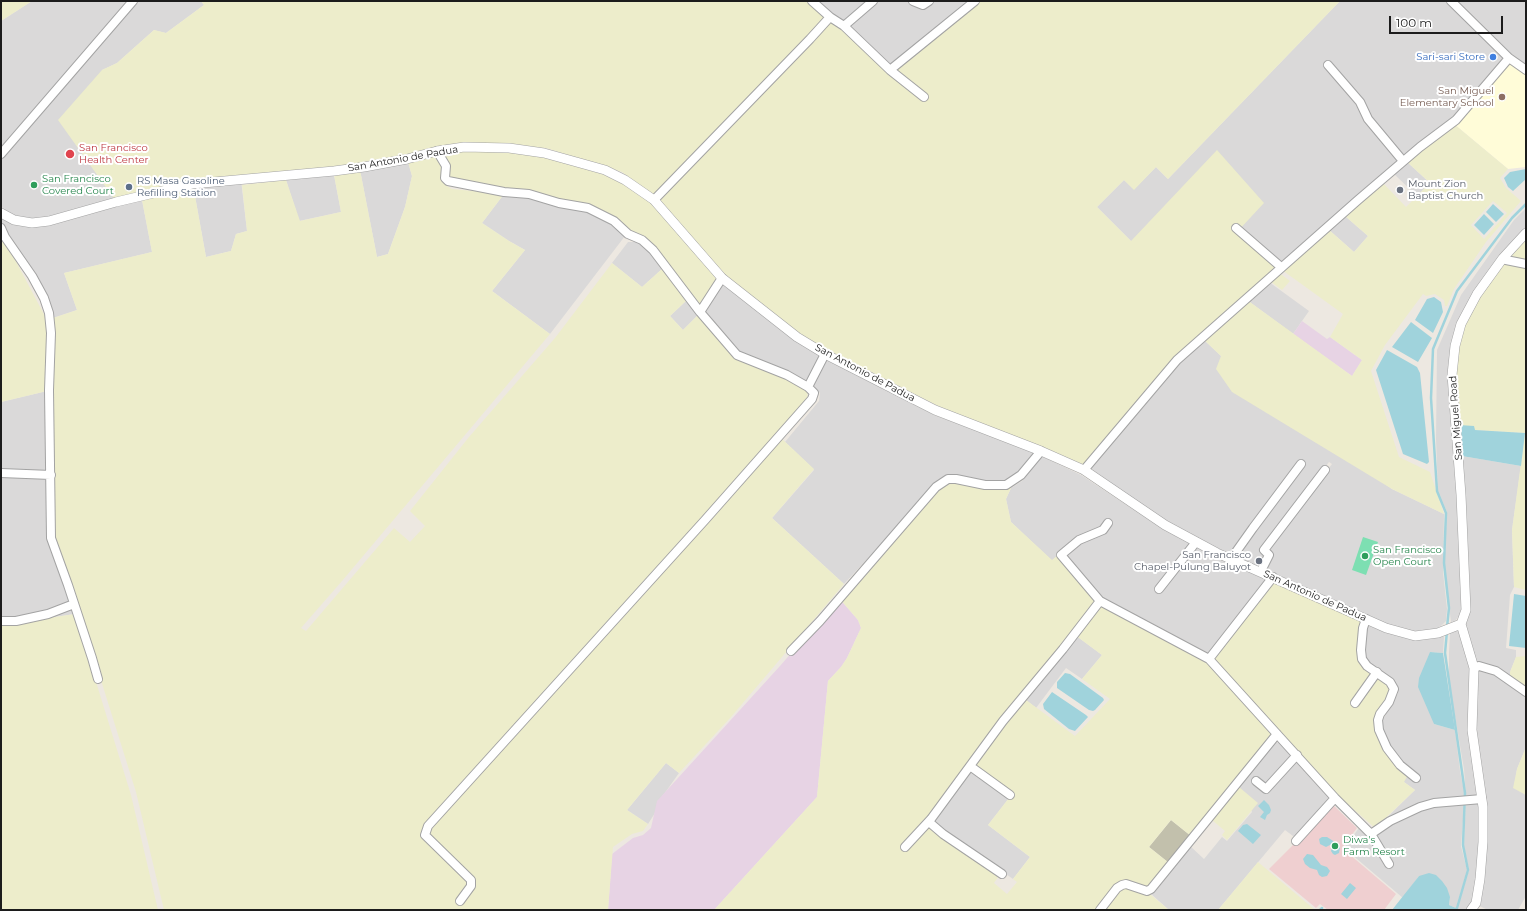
<!DOCTYPE html>
<style>
body{margin:0}
#map{position:relative;width:1527px;height:911px;overflow:hidden;background:#ede8e1;font-family:Montserrat,sans-serif}
canvas{display:block}
.frame{position:absolute;inset:0;border:2px solid #1c1c1c;pointer-events:none}
.scale{position:absolute;left:1389px;top:16px;width:114px;height:18px;box-sizing:border-box;border:2px solid #1c1c1c;border-top:0;padding-left:5px;font-size:12px;line-height:14px;white-space:nowrap;color:#1c1c1c;-webkit-text-stroke:3px #fff;paint-order:stroke}
</style>
<div id="map">
<canvas width="1527" height="911"></canvas>
<div class="frame"></div>
<div class="scale">100 m</div>
</div>
<script>
const context = document.querySelector('canvas').getContext('2d');
context.lineJoin = 'round';
function fill(path, color) { context.fillStyle = color; context.fill(path, 'evenodd'); }
const toPath = rows => new Path2D(rows.map(r => 'M' + r).join(''));
function strokePath(path, color, width, dash) { context.strokeStyle = color; context.lineWidth = width; context.lineCap = dash ? 'butt' : 'round'; context.setLineDash(dash || []); context.stroke(path); }
function drawText(font, color, halo, rows, align = 'center') {
  context.font = font + ' Montserrat,sans-serif'; context.lineWidth = 4; context.setLineDash([]); context.textBaseline = 'middle'; context.strokeStyle = halo; context.fillStyle = color; for (const [text, x, y, turn = 0] of rows) {
    context.save(); context.translate(x, y); context.rotate((+turn || 0) * Math.PI / 180); context.textAlign = isNaN(turn) ? turn : align; if (halo) context.strokeText(text, 0, 0); context.fillText(text, 0, 0); context.restore();
  }
}
const residential = toPath([
 [32,1,130,1,1,151,1,21],
 [136,1,201,1,204,5,166,33,154,30,117,63,102,70,115,200,50,217,33,220,21,219,5,211,1,206,1,155],
 [816,1,970,1,891,67],
 [1340,1,1447,1,1505,58,1454,118,1277,267,1131,241,1097,207,1124,180,1134,189,1156,167,1168,179],
 [1455,1,1526,1,1526,67,1509,55],
 [1406,161,1430,183,1417,196,1393,173],
 [408,162,412,176,405,207,388,254,377,257,360,170],
 [334,175,341,212,299,221,286,180],
 [241,180,247,231,236,234,231,251,206,257,193,185],
 [504,194,529,196,587,209,613,222,625,236,550,334,492,291,525,250,509,241,482,223],
 [142,200,152,252,64,273,77,310,50,319,1,226,2,216,20,224],
 [1526,208,1526,227,1500,254,1474,292,1458,494,1462,608,1461,613,1459,616,1455,621,1451,622,1444,564,1447,512,1438,491,1436,439,1437,350,1461,295,1514,220],
 [1345,216,1368,236,1354,252,1328,229],
 [628,242,639,242,651,251,662,269,642,287,612,263],
 [723,281,821,356,807,385,738,354,706,317,704,308],
 [1269,282,1309,311,1293,334,1247,300],
 [686,301,699,314,683,330,670,316],
 [1203,339,1221,356,1392,489,1444,514,1443,572,1447,609,1446,621,1442,625,1436,629,1416,632,1387,625,1265,569,1272,558,1270,551,1273,540,1332,464,1329,462,1270,538,1260,570,1166,522,1090,468,1178,361],
 [824,357,934,415,1035,452,1019,475,1005,482,984,481,958,476,942,478,844,584,772,518,814,470,785,442,819,401,820,393,812,385],
 [47,391,47,540,75,614,1,625,1,402],
 [1041,456,1081,475,1163,529,1266,580,1209,656,1103,601,1061,555,1101,531,1058,555,1052,561,1011,522,1006,499,1011,488,1022,481],
 [1462,456,1521,466,1512,530,1514,587,1510,595,1506,648,1516,650,1516,657,1510,672,1510,676,1475,665,1464,624],
 [1371,625,1444,637,1443,653,1430,652,1434,724,1455,730,1460,771,1465,796,1461,846,1467,870,1456,908,1449,905,1450,897,1419,876,1403,898,1344,848,1359,828,1332,803,1297,839,1285,830,1218,910,1169,910,1150,893,1189,845,1204,859,1222,837,1227,841,1252,812,1237,785,1275,743,1279,742,1372,832,1415,790,1404,782,1404,765,1392,749,1385,735,1381,723,1398,693,1397,686,1390,678,1367,663,1364,651,1365,626],
 [1461,629,1472,668,1481,806,1480,842,1473,903,1467,910,1457,910,1469,870,1464,846,1466,796,1464,769,1449,681,1449,653,1450,633],
 [1075,635,1102,655,1082,679,1066,668,1036,708,1026,700,1023,701],
 [1476,669,1495,673,1526,695,1526,747,1517,769,1514,787,1526,795,1526,896,1518,910,1488,910,1477,905,1485,842,1474,730],
 [666,763,679,773,662,797,660,805,648,824,627,810],
 [970,770,1010,797,988,825,1030,857,1013,879,963,844,946,836,934,822]
]);
const commercial = toPath([
 [1331,803,1357,828,1342,848,1396,894,1384,910,1328,910,1320,904,1316,908,1269,869,1297,841]
]);
const industrial = toPath([
 [1302,321,1327,339,1330,337,1362,360,1352,376,1293,334],
 [839,598,858,620,861,628,847,658,841,667,828,681,817,797,714,910,608,910,612,854,633,838,643,835,651,828,657,801,780,666]
]);
const education = toPath([
 [1508,61,1526,73,1526,167,1508,169,1454,124]
]);
const construction = toPath([
 [1171,820,1191,836,1169,863,1149,847]
]);
const farmland = toPath([
 [1,1,32,1,1,21],
 [201,1,816,1,829,13,654,196,622,172,546,148,501,145,406,155,334,167,191,180,115,200,58,120,102,70,117,63,154,30,166,33,204,5],
 [978,1,1340,1,1168,179,1156,167,1134,190,1124,180,1097,207,1131,241,1217,150,1264,203,1237,232,1277,267,1175,358,1086,463,1082,464,938,406,799,335,724,275,658,200,829,21,834,22,890,72],
 [1454,124,1508,169,1500,178,1506,188,1521,201,1486,242,1454,289,1447,306,1445,306,1444,300,1435,294,1426,296,1423,294,1385,345,1371,371,1399,457,1430,472,1444,514,1392,489,1232,392,1216,369,1221,356,1203,339,1247,300,1352,376,1362,360,1330,337,1343,314,1282,270,1328,229,1354,252,1368,236,1345,216,1383,183,1406,207,1430,183,1406,161],
 [1493,201,1507,213,1484,239,1471,225],
 [464,150,501,151,544,156,621,180,655,206,720,278,700,308,652,250,588,207,449,183,444,156,445,154],
 [436,155,440,157,443,179,447,186,452,189,504,194,482,223,509,241,525,250,492,291,550,334,342,581,301,628,306,631,394,528,410,542,425,526,410,511,469,437,555,338,612,263,642,287,662,269,686,301,670,316,683,330,699,314,725,346,808,389,807,402,780,437,814,469,772,518,844,584,731,717,679,773,666,763,627,810,648,824,643,831,632,834,613,847,608,910,164,910,136,792,94,658,52,537,50,319,77,310,64,273,152,252,142,200,193,185,206,257,231,251,236,234,247,231,242,185,286,180,300,221,341,212,334,175,360,170,377,257,388,254,405,207,412,176,408,162],
 [3,237,47,320,47,391,1,402,1,239],
 [1526,239,1526,590,1514,587,1512,530,1525,433,1474,430,1459,425,1456,375,1459,348,1464,326,1481,295,1506,260],
 [1278,272,1290,281,1282,290,1270,281],
 [958,482,985,488,1011,488,1006,499,1011,522,1052,560,1058,555,1099,599,1063,648,1056,655,1002,720,927,821,903,847,907,849,928,826,944,840,961,848,998,877,994,883,1007,894,1017,882,1013,879,1030,857,988,825,1012,794,972,766,1023,701,1026,700,1075,736,1110,699,1082,679,1102,655,1075,635,1092,611,1099,604,1102,604,1208,661,1271,729,1273,732,1271,738,1191,836,1171,820,1149,847,1169,863,1149,888,1151,895,1169,910,714,910,817,797,828,681,841,667,847,658,861,628,858,620,839,598,933,494,944,483],
 [1273,583,1359,620,1362,624,1359,660,1385,679,1392,691,1375,720,1379,736,1408,775,1404,782,1415,790,1375,828,1337,795,1214,658,1270,585],
 [75,614,131,795,158,910,1,910,1,625],
 [1526,656,1526,689,1510,676,1510,672,1516,657],
 [1526,747,1526,795,1513,788,1517,769],
 [1239,787,1258,803,1227,840,1222,835,1225,831,1212,820],
 [1258,862,1315,910,1218,910]
]);
const pitch = toPath([
 [1363,537,1378,542,1366,575,1352,570]
]);
const water = toPath([
 [1526,169,1526,179,1513,191,1508,187,1504,178,1510,172],
 [1493,204,1504,214,1496,222,1486,212],
 [1484,214,1494,224,1484,235,1474,225],
 [1434,297,1441,302,1443,312,1433,333,1415,320,1427,299],
 [1411,322,1432,338,1418,362,1392,347],
 [1387,350,1417,367,1420,373,1429,462,1427,464,1403,454,1376,370],
 [1459,425,1474,426,1475,430,1525,433,1521,466,1462,456],
 [1514,594,1526,596,1526,648,1509,646],
 [1430,652,1443,653,1455,730,1434,724,1418,687,1419,678],
 [1065,673,1070,674,1103,698,1104,700,1095,710,1093,711,1089,710,1057,688,1057,682],
 [1052,692,1086,715,1088,717,1075,731,1069,729,1044,709,1043,704],
 [1264,800,1269,805,1271,810,1270,813,1267,815,1265,820,1260,817,1264,812,1258,806],
 [1247,824,1261,835,1253,844,1238,831,1243,825],
 [1322,837,1327,837,1338,844,1340,848,1339,853,1335,855,1333,854,1331,851,1332,846,1330,845,1326,847,1320,844,1319,839],
 [1307,854,1313,855,1321,865,1327,867,1330,871,1327,876,1322,877,1319,875,1317,870,1310,868,1305,864,1303,859],
 [1429,873,1436,875,1442,881,1447,888,1450,897,1449,905,1456,908,1454,910,1392,910,1419,876],
 [1350,883,1356,888,1347,899,1341,894]
]);
const stream = toPath([
 [1447,627,1449,608,1444,563,1446,513,1437,491,1431,398,1433,349,1457,291,1512,218,1526,204],
 [1447,631,1445,653,1465,793,1463,845,1468,870,1457,908,1455,910],
 [1320,910,1322,908]
]);
const minor = toPath([
 [812,1,830,17],
 [913,1,923,5,929,1],
 [1451,1,1509,58],
 [844,26,890,70,975,1],
 [1328,65,1360,102,1368,119,1403,161],
 [890,70,924,97],
 [437,151,446,166,445,178,448,181,504,192,529,194,559,203,588,208,614,221,628,234,642,240,653,250,700,312],
 [1,154,133,1],
 [654,200,810,39,830,17,844,26,873,1],
 [1,228,5,237,32,276,44,298,49,313,51,333,49,390,51,538,68,585,92,658,98,679],
 [1236,228,1281,267],
 [1506,260,1526,264],
 [722,278,700,312,737,355,787,375,808,387,825,354],
 [1084,470,1177,360,1358,200,1420,147,1456,120,1509,58,1526,70],
 [1,473,51,475],
 [1231,559,1253,528,1301,464],
 [1261,571,1269,555,1264,550,1325,470],
 [1273,577,1209,659,1335,798,1371,834,1389,864],
 [1159,589,1196,542],
 [1100,601,1061,555,1079,540,1103,530,1108,523],
 [1366,619,1363,628,1361,650,1362,659,1367,666,1390,682,1394,689,1389,702,1380,714,1378,720,1379,730,1387,748,1400,765,1416,778],
 [1,621,16,621,48,614,74,604],
 [791,651,820,621,936,487,948,479,956,479,985,485,1006,485,1021,475,1041,451],
 [1474,668,1479,666,1496,671,1526,692],
 [1355,703,1377,672],
 [970,766,1010,795],
 [1256,781,1266,789,1297,755],
 [929,822,943,834,1002,874],
 [1371,834,1390,821,1420,807,1434,803,1482,799],
 [1296,841,1335,798],
 [905,847,931,819,1003,721,1063,649,1100,601,1209,659],
 [460,901,471,886,471,880,427,837,425,835,428,826,705,520,812,399,814,393,808,387],
 [1100,910,1117,888,1122,885,1126,884,1147,891,1151,889,1277,734]
]);
const tertiary = toPath([
 [1,213,14,220,32,223,49,221,116,202,192,184,334,171,364,167,407,159,437,151,464,147,509,148,544,153,580,163,605,170,625,180,654,200,722,278,797,337,825,354,935,410,1041,451,1084,470,1165,525,1217,553,1386,628,1415,636,1438,633,1461,624],
 [1461,624,1466,610,1461,495,1452,375,1455,346,1461,324,1477,294,1503,258,1526,233],
 [1461,624,1474,668,1472,730,1483,807,1483,842,1480,879,1476,903,1471,910]
]);
const markers = [
 [1493,57,4,"#3f7fe0"],
 [1502,97,4,"#8d6e63"],
 [70,154,5,"#e0444e"],
 [34,185,4,"#2e9e5b"],
 [129,187,4,"#5c6f8a"],
 [1400,190,4,"#6b7280"],
 [1365,556,4,"#2e9e5b"],
 [1259,561,4,"#6b7280"],
 [1335,846,4,"#2e9e5b"]
];
const shopNames = [
 ["Sari-sari Store",1485,57]
];
const educationNames = [
 ["San Miguel",1494,91],
 ["Elementary School",1494,103]
];
const healthNames = [
 ["San Francisco",79,148],
 ["Health Center",79,160]
];
const streetNames = [
 ["San Antonio de Padua",403,159,-10],
 ["San Antonio de Padua",865,373,28],
 ["San Miguel Road",1456,418,-94],
 ["San Antonio de Padua",1315,596,24]
];
const leisureNames = [
 ["San Francisco",42,179],
 ["Covered Court",42,191],
 ["San Francisco",1373,550],
 ["Open Court",1373,562],
 ["Diwa's",1343,840],
 ["Farm Resort",1343,852]
];
const serviceNames = [
 ["RS Masa Gasoline",137,181],
 ["Refilling Station",137,193]
];
const worshipNames = [
 ["Mount Zion",1408,184],
 ["Baptist Church",1408,196],
 ["San Francisco",1251,555,"right"],
 ["Chapel-Pulung Baluyot",1251,567,"right"]
];
fill(residential, '#dad9d9');
fill(commercial, '#efcfd0');
fill(industrial, '#e7d3e4');
fill(education, '#fffcd8');
fill(construction, '#c2c0ac');
fill(farmland, '#ededcb');
fill(pitch, '#7ddfb2');
fill(water, '#a0d3dc');
strokePath(stream, '#a0d3dc', 2.5);
strokePath(minor, '#a3a3a3', 10);
strokePath(tertiary, '#a3a3a3', 10);
strokePath(minor, '#fff', 8);
strokePath(tertiary, '#fff', 9);
for (const [x, y, r, color] of markers) { const dot = new Path2D(); dot.arc(x, y, r, 0, 2 * Math.PI); context.fillStyle = color; context.fill(dot); strokePath(dot, '#fff', 1.5); }
drawText('10px', '#366cbe', '#fff', shopNames, 'right');
drawText('10px', '#785e54', '#fff', educationNames, 'right');
drawText('10px', '#be3a42', '#fff', healthNames, 'left');
drawText('10px', '#1c1c1c', '#fff', streetNames);
drawText('10px', '#27864d', '#fff', leisureNames, 'left');
drawText('10px', '#4e5e75', '#fff', serviceNames, 'left');
drawText('10px', '#5b616d', '#fff', worshipNames, 'left');
</script>
